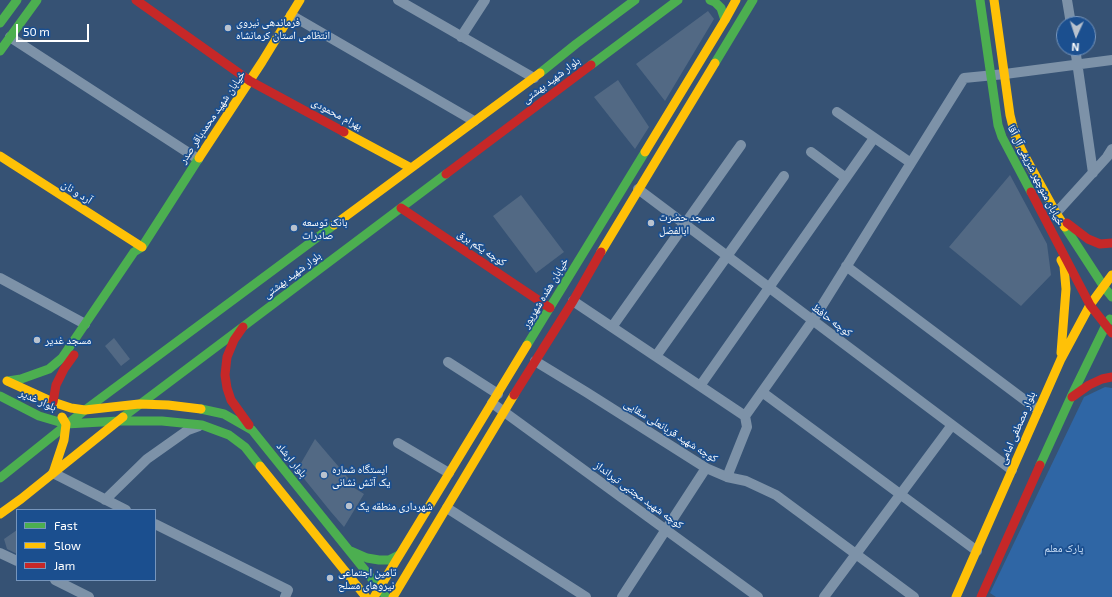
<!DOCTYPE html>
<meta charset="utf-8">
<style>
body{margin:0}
#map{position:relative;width:1112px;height:597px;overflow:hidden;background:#365274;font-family:"Exo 2",sans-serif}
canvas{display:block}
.legend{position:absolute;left:16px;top:509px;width:140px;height:72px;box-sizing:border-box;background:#1b4f8f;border:1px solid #7695bc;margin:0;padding:5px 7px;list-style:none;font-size:12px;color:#fff}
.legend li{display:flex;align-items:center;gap:8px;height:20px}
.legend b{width:20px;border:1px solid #7695bc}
.north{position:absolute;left:1056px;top:16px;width:40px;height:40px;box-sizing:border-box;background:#1b4f8f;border:1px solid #7695bc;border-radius:50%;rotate:183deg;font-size:11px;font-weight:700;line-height:16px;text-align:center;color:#fff}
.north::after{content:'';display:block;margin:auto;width:14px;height:18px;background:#b9c2ce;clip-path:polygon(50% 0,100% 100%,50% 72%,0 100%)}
.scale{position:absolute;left:16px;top:24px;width:73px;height:18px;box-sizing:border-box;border:2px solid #fff;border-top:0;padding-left:5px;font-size:12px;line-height:14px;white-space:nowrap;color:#fff;-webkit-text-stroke:3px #1b4f8f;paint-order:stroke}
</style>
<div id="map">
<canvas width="1112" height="597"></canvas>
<ul class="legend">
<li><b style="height:5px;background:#4caf50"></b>Fast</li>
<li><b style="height:5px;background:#ffc107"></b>Slow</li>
<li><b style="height:5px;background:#c62828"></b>Jam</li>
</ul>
<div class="north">N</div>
<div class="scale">50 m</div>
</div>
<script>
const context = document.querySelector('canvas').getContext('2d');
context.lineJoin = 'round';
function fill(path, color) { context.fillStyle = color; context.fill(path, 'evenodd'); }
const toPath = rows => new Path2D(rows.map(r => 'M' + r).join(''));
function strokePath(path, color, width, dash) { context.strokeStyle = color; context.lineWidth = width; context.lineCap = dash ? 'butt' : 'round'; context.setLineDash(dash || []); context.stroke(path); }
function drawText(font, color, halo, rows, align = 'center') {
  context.font = font + ' "Exo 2","Noto Naskh Arabic",sans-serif'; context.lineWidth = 3.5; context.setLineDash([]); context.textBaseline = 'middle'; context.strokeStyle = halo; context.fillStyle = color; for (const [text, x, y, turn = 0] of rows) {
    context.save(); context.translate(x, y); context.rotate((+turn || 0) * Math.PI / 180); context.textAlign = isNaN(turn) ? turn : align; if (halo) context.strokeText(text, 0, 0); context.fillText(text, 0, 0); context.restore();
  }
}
const green = toPath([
 [1105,387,1112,388,1112,597,996,597,990,593,1084,397]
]);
const building = toPath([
 [708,11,714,19,665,101,636,64],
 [618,80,649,127,635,149,594,97],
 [1010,175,1047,244,1051,275,1021,306,949,247],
 [521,195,564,252,536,273,493,216],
 [114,338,130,359,121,366,105,346],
 [315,439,350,480,348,484,364,494,344,527,331,512,297,470],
 [17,530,17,554,7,549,4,539]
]);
const street = toPath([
 [398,0,534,78],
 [1067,0,1071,24],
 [291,15,474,121],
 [10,37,198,159],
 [461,37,485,0],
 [1075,48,1093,173],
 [837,112,911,163],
 [811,152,846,178],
 [638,189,1012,470],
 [1056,213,1107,157,1112,149],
 [846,266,1038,410],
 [0,278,85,324],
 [573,301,745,416],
 [612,327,741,145],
 [656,356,784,176],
 [535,361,586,392,706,468,727,477,746,481,776,495,914,597],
 [448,362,498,394],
 [700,386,874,138],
 [762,392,977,551],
 [492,403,758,597],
 [745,416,813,320,964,78,1005,74,1112,60],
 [398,443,449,473],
 [53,473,126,510],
 [727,477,747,427,745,416],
 [105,500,147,459,188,430,199,426],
 [447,508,586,597],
 [155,524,288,590,285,597],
 [0,553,17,561],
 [55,580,89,597],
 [622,597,706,468],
 [824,597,952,425]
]);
const fast = toPath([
 [710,0,715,2,721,8,725,20],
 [980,0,998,125,1002,137,1031,192],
 [0,23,17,0],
 [0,51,37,0],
 [715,63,753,0],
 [591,65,678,0],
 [540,73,576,44,635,0],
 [1065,227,1104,287,1112,297],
 [527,345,645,152],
 [8,381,21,379,49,369,62,358,134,252,142,247,199,158],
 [0,396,39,416,66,424,119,421,162,421,202,425,229,435,245,447,260,466],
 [201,409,224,414,252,430,385,595],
 [123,417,446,174],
 [1040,465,1071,397,1106,325,1110,319],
 [0,478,85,410,334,225],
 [351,551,367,558,379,560,389,560,399,555]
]);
const slow = toPath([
 [994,0,1010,115,1015,135,1022,151,1056,213,1065,227],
 [344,132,411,168],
 [645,152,725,20,736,0],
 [0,156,142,247],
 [199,158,262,62,300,0],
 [334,225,540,73],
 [601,252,715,63],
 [1061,260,1064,266,1066,289,1061,353],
 [7,381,53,402,71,408,85,410,139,404,168,405,201,409],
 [260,466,366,597],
 [53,473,64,440,66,424,62,417],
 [0,514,21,499,123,417],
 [374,597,527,345],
 [393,597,514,395],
 [956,597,1061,359,1090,305,1112,275]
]);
const jam = toPath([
 [136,0,250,81,344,132],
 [446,174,591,65],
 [1031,192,1090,305,1112,333],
 [401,208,550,308],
 [1067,223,1088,239,1100,244,1112,243],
 [243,327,234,340,227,357,225,375,227,388,231,400,249,425],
 [514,395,573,301,601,252],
 [1072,397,1089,385,1102,379,1112,377],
 [53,402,56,385,64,369,74,355],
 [981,597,1040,465]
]);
const markers = [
 [228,28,4,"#b9c2ce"],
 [651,223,4,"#b9c2ce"],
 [294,228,4,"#b9c2ce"],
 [37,340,4,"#b9c2ce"],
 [324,475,4,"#b9c2ce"],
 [349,506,4,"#b9c2ce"],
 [330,578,4,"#b9c2ce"]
];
const poiNames = [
 ["فرماندهی نیروی",236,22],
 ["انتظامی استان کرمانشاه",236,35],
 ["مسجد حضرت",659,217],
 ["ابالفضل",659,230],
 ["بانک توسعه",302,222],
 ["صادرات",302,235],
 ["مسجد غدیر",45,340],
 ["ایستگاه شماره",332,469],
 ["یک آتش نشانی",332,482],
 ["شهرداری منطقه یک",357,506],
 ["تامین اجتماعی",338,572],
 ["نیروهای مسلح",338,585]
];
const streetNames = [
 ["بلوار شهید بهشتی",551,80,-37],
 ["بهرام محمودی",337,114,28],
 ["خیابان شهید محمدباقر صدر",212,117,-56],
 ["خیابان منوچهر شریفی آل آقا",1036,175,63],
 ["آرد و نان",77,192,33],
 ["کوچه یکم برق",482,248,34],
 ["بلوار شهید بهشتی",292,275,-37],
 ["خیابان هفده شهریور",545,293,-59],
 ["کوچه حافظ",832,320,37],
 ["بلوار غدیر",38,400,24],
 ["بلوار مصطفی امامی",1017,428,-67],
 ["کوچه شهید قربانعلی سقایی",671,431,32],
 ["بلوار ارشاد",292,460,51],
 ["کوچه شهید مجتبی تیرانداز",639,495,36]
];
const parkNames = [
 ["پارک معلم",1064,548]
];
fill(green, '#2f66a5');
fill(building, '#526984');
strokePath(street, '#7d92a8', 10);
strokePath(fast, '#4caf50', 9);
strokePath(slow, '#ffc107', 9);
strokePath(jam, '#c62828', 9);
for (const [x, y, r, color] of markers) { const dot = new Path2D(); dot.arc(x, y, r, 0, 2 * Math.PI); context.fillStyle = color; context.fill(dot); strokePath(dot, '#1b4f8f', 1.5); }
drawText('11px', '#fff', '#1b4f8f', poiNames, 'left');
drawText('11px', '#fff', '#1b4f8f', streetNames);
drawText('11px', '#cfe3fa', '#1b4f8f', parkNames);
</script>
